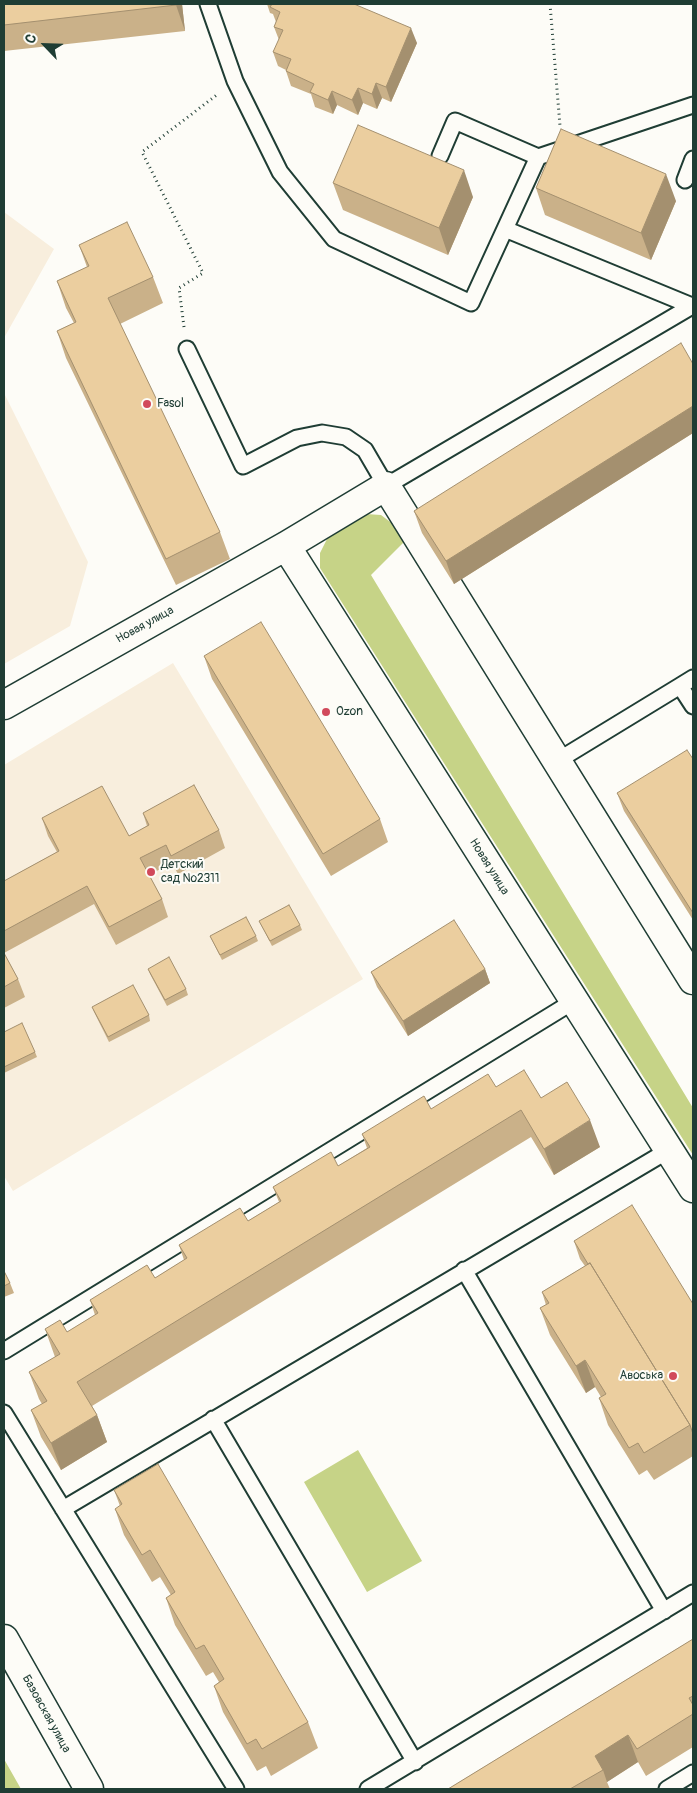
<!DOCTYPE html>
<meta charset="utf-8">
<style>
body{margin:0}
#map{position:relative;width:697px;height:1793px;overflow:hidden;background:#fdfcf7;font-family:Pangolin,sans-serif}
canvas{display:block}
.frame{position:absolute;inset:0;border:5px solid #1f3d34;pointer-events:none}
.north{position:absolute;left:20px;top:20px;width:50px;height:50px;-webkit-text-stroke:4px #fdfcf7;paint-order:stroke;rotate:294deg;font-size:14px;font-weight:700;line-height:20px;text-align:center;color:#1f3d34}
.north::after{content:'';display:block;margin:auto;width:18px;height:22px;background:#1f3d34;clip-path:polygon(50% 0,100% 100%,50% 72%,0 100%)}
</style>
<div id="map">
<canvas width="697" height="1793"></canvas>
<div class="frame"></div>
<div class="north">С</div>
</div>
<script>
const context = document.querySelector('canvas').getContext('2d');
context.lineJoin = 'round';
function fill(path, color) { context.fillStyle = color; context.fill(path, 'evenodd'); }
const toPath = rows => new Path2D(rows.map(r => 'M' + r).join(''));
function strokePath(path, color, width, dash) { context.strokeStyle = color; context.lineWidth = width; context.lineCap = dash ? 'butt' : 'round'; context.setLineDash(dash || []); context.stroke(path); }
function drawText(font, color, halo, rows, align = 'center') {
  context.font = font + ' Pangolin,sans-serif'; context.lineWidth = 4; context.setLineDash([]); context.textBaseline = 'middle'; context.strokeStyle = halo; context.fillStyle = color; for (const [text, x, y, turn = 0] of rows) {
    context.save(); context.translate(x, y); context.rotate((+turn || 0) * Math.PI / 180); context.textAlign = isNaN(turn) ? turn : align; if (halo) context.strokeText(text, 0, 0); context.fillText(text, 0, 0); context.restore();
  }
}
const built = toPath([
 [4,212,54,249,4,338],
 [4,393,88,562,70,626,4,664],
 [173,663,363,979,13,1191,4,1176,4,765]
]);
const green = toPath([
 [366,514,381,515,393,524,404,542,371,575,693,1108,693,1155,320,568,320,553,327,539],
 [358,1450,422,1561,367,1592,304,1482],
 [4,1759,21,1789,4,1789]
]);
const path = toPath([
 [550,4,560,126],
 [184,327,179,288,203,273,142,152,218,94]
]);
const lane = toPath([
 [208,4,235,81,280,172,334,239,471,303,538,157,455,121,440,156],
 [538,157,693,105],
 [685,180,693,159],
 [187,349,243,466,297,438,322,433,346,437,365,450,386,486,692,306,505,229],
 [680,686,693,678],
 [557,761,680,686,693,706],
 [464,1270,664,1611],
 [4,1351,574,1001],
 [4,1413,236,1789],
 [213,1419,415,1762],
 [63,1509,669,1150],
 [368,1789,693,1593],
 [667,1789,693,1773]
]);
const street = toPath([
 [286,546,693,1188],
 [4,705,286,546,386,486,693,980],
 [4,1639,89,1789]
]);
const wall = toPath([
 [4,4,182,4,185,31,4,51],
 [267,4,354,4,417,43,391,102,382,98,377,109,363,103,358,115,337,105,333,114,315,107,311,94,291,86,286,71,286,70,278,66,273,52,279,40,274,27,276,22,273,14,270,13],
 [333,183,473,197,448,255,343,210],
 [536,188,676,201,651,260,545,215],
 [79,245,153,277,163,303,120,324,220,532,230,559,176,585,66,358,57,331,74,323,66,308,57,281,87,267],
 [693,364,693,433,454,584,422,533,414,511],
 [204,656,380,819,388,842,331,876,212,679],
 [693,759,693,920,624,811,617,793],
 [143,813,219,830,225,848,178,874,172,863,149,875,162,899,168,917,116,945,94,904,4,953,18,979,25,997,4,1008,4,881,57,852,48,836,42,818,129,836,147,826],
 [259,921,300,925,302,930,272,946],
 [210,936,256,936,258,941,222,960],
 [148,969,186,989,188,995,167,1006,150,974],
 [485,969,490,983,408,1036,377,987,371,972],
 [92,1007,149,1015,150,1021,109,1042,94,1012],
 [4,1032,35,1052,37,1057,4,1073],
 [496,1087,541,1098,600,1147,554,1175,531,1137,92,1406,97,1415,107,1442,61,1470,41,1437,31,1410,42,1404,39,1399,29,1372,55,1357,45,1329,67,1332,95,1315,90,1300,155,1278,184,1260,179,1245,248,1221,279,1202,273,1187,338,1166,367,1148,362,1134],
 [574,1241,693,1304,693,1456,654,1480,647,1470,639,1475,608,1425,599,1398,601,1397,595,1387,586,1393,550,1335,540,1308,546,1305,542,1292,585,1266,580,1259],
 [4,1271,10,1283,14,1293,4,1297],
 [114,1490,308,1722,318,1748,271,1776,266,1766,257,1771,223,1712,214,1686,219,1682,213,1672,206,1676,175,1625,166,1598,171,1595,160,1577,152,1582,124,1535,115,1509,120,1506],
 [693,1639,693,1747,646,1776,638,1762,607,1782,610,1789,448,1789]
]);
const shadedWall = toPath([
 [176,4,182,4,185,31,176,5],
 [411,28,417,43,391,102,386,87],
 [376,83,382,98,377,109,372,94],
 [358,88,363,103,358,115,352,100],
 [332,91,337,105,333,114,328,100],
 [464,170,473,197,448,255,439,228],
 [666,174,676,201,651,260,641,233],
 [693,406,693,433,454,584,446,561],
 [485,969,490,983,408,1036,403,1021],
 [590,1120,600,1147,554,1175,544,1149],
 [585,1360,595,1387,586,1393,576,1366],
 [97,1415,107,1442,61,1470,51,1443],
 [628,1735,638,1762,607,1782,603,1770,595,1756]
]);
const building = toPath([
 [4,4,176,4,176,5,4,25,4,4],
 [272,4,354,4,411,28,386,87,376,83,372,94,358,88,352,100,332,91,328,100,310,92,314,84,286,71,291,59,273,52,283,30,274,27,280,12,270,7,272,4],
 [358,125,464,170,439,228,333,183,358,125],
 [561,129,666,174,641,233,536,188,561,129],
 [127,222,153,277,108,298,220,532,166,559,57,331,76,322,57,281,89,266,79,245,127,222],
 [681,343,693,364,693,406,446,561,414,511,681,343],
 [261,622,380,819,323,854,204,656,261,622],
 [687,750,693,759,693,913,617,793,687,750],
 [194,785,219,830,171,856,166,845,140,858,162,899,109,927,87,886,4,931,4,881,59,851,42,818,102,786,129,836,149,825,143,813,194,785],
 [289,905,300,925,270,941,259,921,289,905],
 [246,917,256,936,220,955,210,936,246,917],
 [454,920,485,969,403,1021,371,972,454,920],
 [4,953,18,979,4,987,4,953],
 [169,957,186,989,165,1000,148,969,169,957],
 [133,985,149,1015,108,1037,92,1007,133,985],
 [22,1023,35,1052,4,1067,4,1032,22,1023],
 [524,1070,541,1098,567,1082,590,1120,544,1149,521,1110,77,1382,97,1415,51,1443,31,1410,47,1401,29,1372,60,1354,45,1329,60,1320,67,1332,98,1313,90,1300,147,1265,155,1278,187,1258,179,1245,240,1208,248,1221,281,1201,273,1187,331,1152,338,1166,370,1147,362,1134,424,1096,431,1109,488,1074,496,1087,524,1070],
 [632,1205,693,1304,693,1434,690,1425,590,1263,588,1264,574,1241,632,1205],
 [590,1263,690,1425,644,1453,638,1443,629,1448,599,1398,606,1394,585,1360,576,1366,540,1308,549,1303,542,1292,590,1263],
 [4,1271,10,1283,4,1286,4,1271],
 [158,1464,308,1722,262,1749,256,1739,247,1744,214,1686,224,1679,204,1645,196,1649,166,1598,175,1592,150,1550,142,1555,115,1509,122,1504,114,1490,158,1464],
 [693,1639,693,1696,689,1698,693,1705,693,1714,637,1749,628,1735,595,1756,603,1770,570,1789,448,1789,693,1639]
]);
const markers = [
 [147,404,5,"#d1495b"],
 [326,712,5,"#d1495b"],
 [151,872,5,"#d1495b"],
 [673,1376,5,"#d1495b"]
];
const poiNames = [
 ["Fasol",157,404],
 ["Ozon",336,712],
 ["Детский",161,865],
 ["сад №2311",161,879],
 ["Авоська",663,1376,"right"]
];
const streetNames = [
 ["Новая улица",145,625,-29],
 ["Новая улица",489,867,58],
 ["Базовская улица",46,1714,61]
];
fill(built, '#f8eedd');
fill(green, '#c6d387');
strokePath(lane, '#1f3d34', 19);
strokePath(street, '#1f3d34', 31);
strokePath(path, '#1f3d34', 3, [1, 4]);
strokePath(lane, '#fdfcf7', 15);
strokePath(street, '#fdfcf7', 28);
fill(wall, '#cab189');
fill(shadedWall, '#a4906f');
fill(building, '#ebce9f');
strokePath(building, '#a4906f', 1);
for (const [x, y, r, color] of markers) { const dot = new Path2D(); dot.arc(x, y, r, 0, 2 * Math.PI); context.fillStyle = color; context.fill(dot); strokePath(dot, '#fdfcf7', 2); }
drawText('12px', '#1f3d34', '#fdfcf7', poiNames, 'left');
drawText('12px', '#1f3d34', '#fdfcf7', streetNames);
</script>
